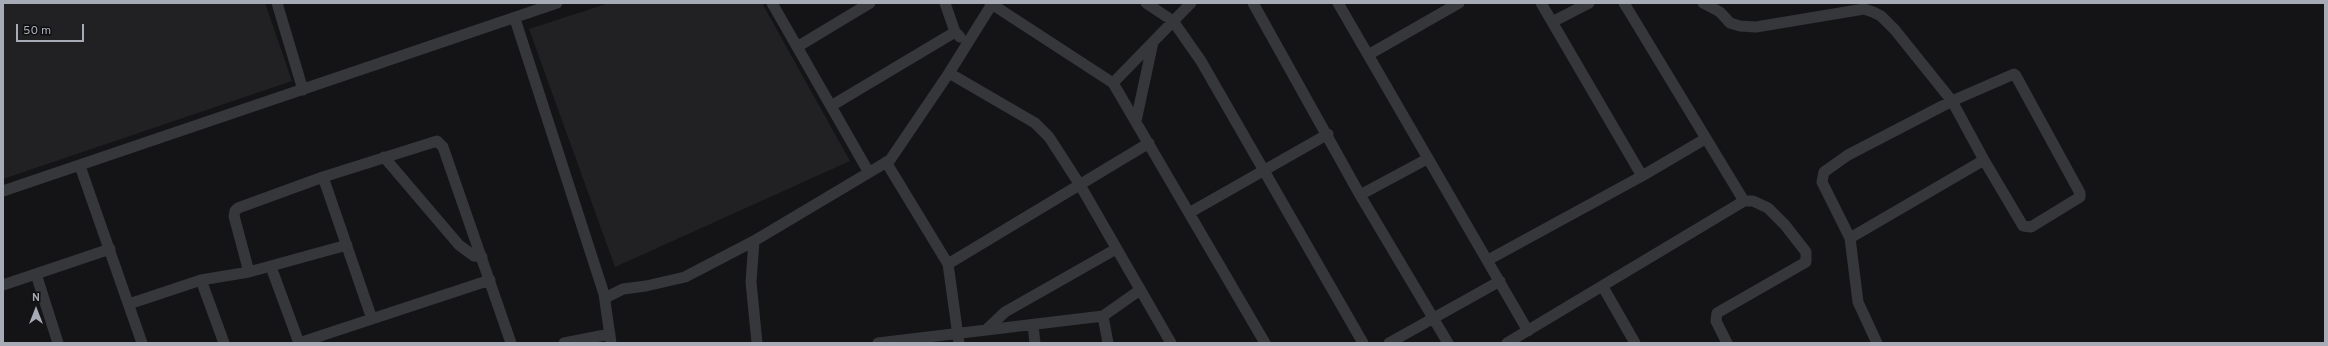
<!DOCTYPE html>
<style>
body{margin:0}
#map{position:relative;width:2328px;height:346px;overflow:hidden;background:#141416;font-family:Overpass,sans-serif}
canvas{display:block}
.frame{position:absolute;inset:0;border:4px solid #a7abb5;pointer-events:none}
.north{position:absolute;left:16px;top:290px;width:40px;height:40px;-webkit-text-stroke:3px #0f0f11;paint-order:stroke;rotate:0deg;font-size:11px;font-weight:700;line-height:16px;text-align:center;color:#a7abb5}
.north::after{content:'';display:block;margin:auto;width:14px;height:18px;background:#a7abb5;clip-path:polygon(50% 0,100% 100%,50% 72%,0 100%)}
.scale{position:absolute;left:16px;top:24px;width:68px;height:18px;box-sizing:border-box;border:2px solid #a7abb5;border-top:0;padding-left:5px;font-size:12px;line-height:14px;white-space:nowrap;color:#a7abb5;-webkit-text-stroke:3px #0f0f11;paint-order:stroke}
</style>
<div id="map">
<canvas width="2328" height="346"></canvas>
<div class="frame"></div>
<div class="north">N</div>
<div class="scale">50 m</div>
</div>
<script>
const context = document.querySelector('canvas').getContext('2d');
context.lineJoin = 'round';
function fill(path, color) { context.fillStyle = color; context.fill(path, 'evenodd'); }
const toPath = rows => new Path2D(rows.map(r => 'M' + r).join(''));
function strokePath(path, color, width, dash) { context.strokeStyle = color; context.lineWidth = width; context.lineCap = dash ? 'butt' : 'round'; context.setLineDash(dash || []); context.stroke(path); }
const built = toPath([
 [3,3,265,3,292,81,3,179],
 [609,3,762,3,850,161,615,267,529,29]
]);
const minor = toPath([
 [277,3,303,90],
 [772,3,868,171],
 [945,3,955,32,960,37],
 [990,3,1113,83,1265,343],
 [1146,3,1173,21,1201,61,1363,343],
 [1253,3,1360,195,1448,343],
 [1338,3,1528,331],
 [1541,3,1642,176],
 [1624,3,1744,201],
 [1703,3,1720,12,1730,23,1740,26,1756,27,1864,9,1873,12,1881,16,1895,30,1952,101,1984,160,1850,238],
 [515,19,604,294,611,343],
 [1552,22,1589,3],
 [797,47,870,3],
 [1368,55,1459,3],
 [949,73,1035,123,1049,137,1080,185,1171,343],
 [1113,83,1191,3],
 [831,106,955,32],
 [1136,121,1153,42],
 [384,157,459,245,474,256,482,257],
 [886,162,948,264,959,343],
 [80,166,142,343],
 [323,177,372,319],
 [3,191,557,3],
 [1360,195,1427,159],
 [1189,213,1328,134],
 [754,241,751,282,757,343],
 [1488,260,1642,176,1705,139],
 [948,264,1149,143],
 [271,267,299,343],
 [249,272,347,245],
 [36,274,58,343],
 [201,280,224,343],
 [3,285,110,249],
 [1603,287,1635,343],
 [605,298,623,289,646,286,685,277,754,241,890,160,949,73,992,4],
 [129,304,201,280,249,272,234,216,235,211,238,208,323,177,437,141,443,147,511,343],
 [1103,316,1108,343],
 [1033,325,1035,343],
 [987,329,1005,312,1116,249],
 [299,343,490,280],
 [564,343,610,334],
 [878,343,1103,316,1140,290],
 [1389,343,1500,281],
 [1507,343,1744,201,1753,201,1768,208,1785,225,1806,252,1806,262,1717,313,1716,321,1727,343],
 [1877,343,1858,302,1850,238,1822,182,1824,172,1848,155,1952,101,2014,74,2016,76,2080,193,2080,197,2031,227,2023,226,1984,160]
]);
fill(built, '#212123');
strokePath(minor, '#36373b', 11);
</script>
